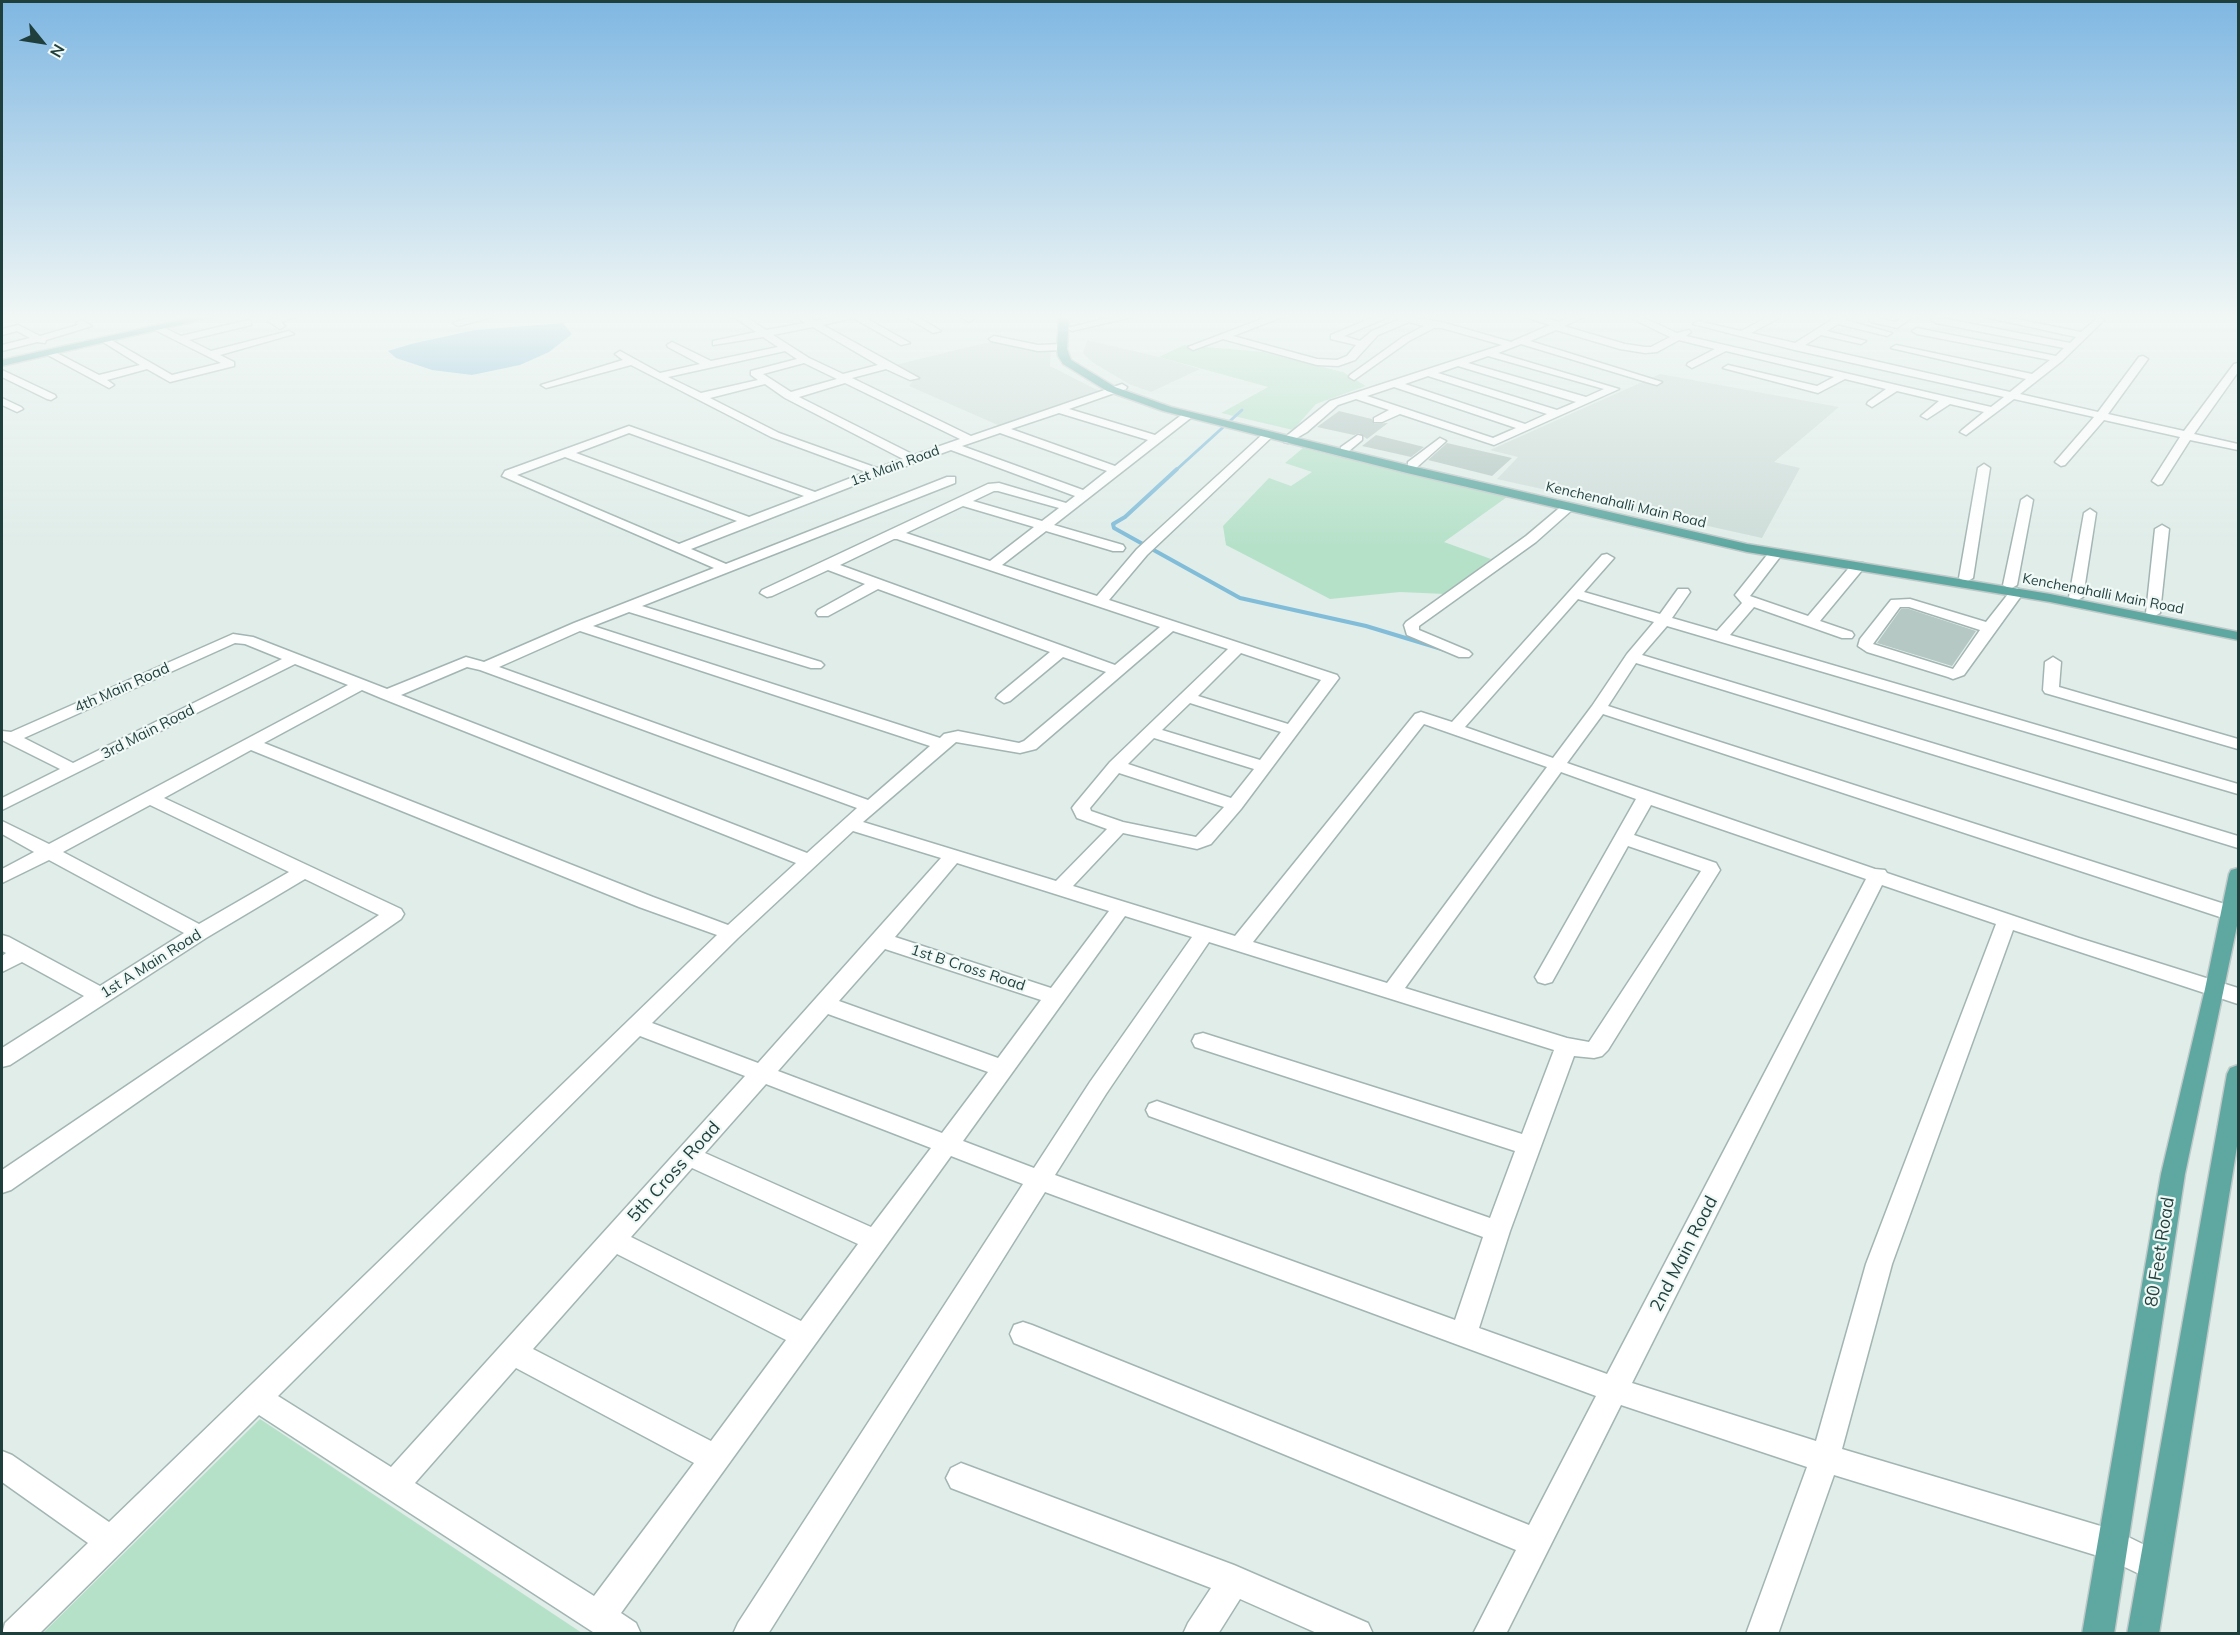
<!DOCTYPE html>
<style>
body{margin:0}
#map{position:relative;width:2240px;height:1635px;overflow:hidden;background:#e0ede9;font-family:Mulish,sans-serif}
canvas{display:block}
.frame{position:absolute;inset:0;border:3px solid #1e3f3c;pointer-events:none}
.north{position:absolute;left:12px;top:12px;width:60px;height:60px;-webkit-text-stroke:4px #f1f9f6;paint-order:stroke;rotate:120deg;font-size:16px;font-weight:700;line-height:24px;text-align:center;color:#1e3f3c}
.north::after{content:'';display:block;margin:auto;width:21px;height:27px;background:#1e3f3c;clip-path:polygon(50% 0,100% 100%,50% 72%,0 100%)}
</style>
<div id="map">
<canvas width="2240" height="1635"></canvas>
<div class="frame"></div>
<div class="north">N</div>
</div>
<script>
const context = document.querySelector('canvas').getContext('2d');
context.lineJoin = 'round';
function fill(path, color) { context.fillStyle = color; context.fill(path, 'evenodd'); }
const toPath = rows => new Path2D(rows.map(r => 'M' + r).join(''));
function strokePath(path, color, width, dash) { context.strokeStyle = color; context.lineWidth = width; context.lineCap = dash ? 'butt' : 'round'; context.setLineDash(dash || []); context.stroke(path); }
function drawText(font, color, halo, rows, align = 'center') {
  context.font = font + ' Mulish,sans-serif'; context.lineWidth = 4.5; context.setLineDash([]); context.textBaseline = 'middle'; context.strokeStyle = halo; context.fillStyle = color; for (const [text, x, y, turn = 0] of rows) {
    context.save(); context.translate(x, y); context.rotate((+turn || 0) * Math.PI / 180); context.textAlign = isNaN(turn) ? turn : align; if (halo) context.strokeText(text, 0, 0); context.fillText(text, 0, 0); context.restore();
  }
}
const built = toPath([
 [1087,340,1159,357,1200,369,1151,392,1129,384,1092,362,1083,353],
 [989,342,1051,349,1050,366,1101,392,1000,426,909,386,915,378,891,366],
 [1660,374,1839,407,1774,462,1800,468,1762,538,1497,479,1518,457,1490,450]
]);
const green = toPath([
 [1184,345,1263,352,1343,372,1366,386,1316,404,1293,430,1221,413,1268,387,1159,357],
 [1303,448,1507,497,1444,542,1491,559,1445,594,1400,592,1330,599,1226,545,1223,526,1269,478,1291,486,1312,472,1285,463],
 [260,1419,582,1633,43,1633]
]);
const water = toPath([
 [563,323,572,334,549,352,520,365,472,375,432,370,396,358,388,351,411,344,475,330]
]);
const streamFar1 = toPath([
 [1175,471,1242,410]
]);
const stream = toPath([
 [1177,469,1125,517,1113,524,1114,528,1240,598,1366,626,1445,650]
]);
const building = toPath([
 [1339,411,1372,419,1374,424,1388,423,1367,439,1359,433,1354,435,1317,427],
 [1376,435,1424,447,1411,457,1362,446],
 [1447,443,1512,458,1492,476,1428,460],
 [1901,609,1909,609,1976,631,1952,666,1877,643]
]);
const minor = toPath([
 [277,317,294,317,281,322,285,326,280,329,268,321,277,317],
 [473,317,493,317,458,326,453,323,473,317],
 [734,317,746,317,766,330,805,323,797,317,809,317,815,321,834,317,864,317,910,343,901,345,853,318,823,325,919,378,910,380,886,369,852,378,971,436,1122,384,1127,387,1126,389,1069,409,1155,435,1184,413,1192,413,1192,417,1054,525,1123,545,1125,548,1123,551,1113,551,1046,531,1002,565,1097,596,1137,549,1264,433,1268,432,1274,435,1147,555,1109,600,1337,675,1339,678,1241,809,1211,844,1197,849,1123,833,1073,886,1235,936,1415,714,1421,712,1452,722,1602,555,1607,554,1614,558,1584,592,1660,614,1678,589,1688,589,1690,592,1672,618,1717,631,1742,603,1735,595,1771,550,1781,550,1783,553,1750,596,1808,616,1853,563,1863,563,1865,566,1863,569,1820,621,1852,632,1854,635,1852,638,1842,638,1754,607,1730,635,2238,784,2238,794,1667,626,1642,655,2238,836,2238,848,1636,663,1608,706,2237,908,2238,915,2230,920,2223,918,1603,714,1567,763,1875,869,1885,870,1887,873,2079,938,2238,988,2238,1004,2013,930,1892,1264,1842,1449,2114,1530,2165,1555,2169,1566,2165,1577,2154,1581,2108,1559,1834,1475,1778,1634,1746,1634,1807,1467,1621,1405,1506,1634,1473,1634,1516,1550,1014,1343,1010,1334,1014,1325,1023,1322,1032,1325,1529,1525,1596,1396,1045,1192,768,1634,733,1634,738,1623,1023,1184,951,1156,621,1613,636,1623,641,1634,596,1634,259,1415,39,1634,2,1634,5,1623,88,1543,2,1482,2,1451,12,1455,109,1522,717,935,639,907,251,750,164,798,401,909,404,914,401,919,11,1190,2,1193,2,1170,379,915,305,879,206,938,10,1065,2,1067,2,1048,84,996,22,962,2,972,2,956,6,953,2,951,2,935,9,937,100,986,184,933,49,860,2,883,2,869,34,852,2,834,2,821,49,844,348,685,295,664,2,810,2,798,60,769,2,740,2,731,11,732,233,634,253,637,387,689,461,659,466,657,484,662,574,623,714,568,502,476,505,471,629,426,815,492,866,472,771,437,631,365,546,388,541,385,623,360,615,354,620,351,660,373,700,364,668,347,667,345,672,342,711,361,778,347,763,337,713,345,713,341,756,332,734,317],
 [813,327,878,365,843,374,809,358,773,335,813,327],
 [785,351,797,359,751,371,751,375,758,380,701,393,668,377,785,351],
 [804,363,837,379,791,392,763,374,804,363],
 [845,383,960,439,914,455,799,397,845,383],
 [765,384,785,398,903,459,877,468,779,433,710,398,765,384],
 [1059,413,1148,440,1115,466,1011,429,1059,413],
 [629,433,804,496,749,517,576,453,629,433],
 [1000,433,1107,471,1083,490,962,446,1000,433],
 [951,450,1075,496,1066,503,999,483,988,484,762,590,760,593,767,597,772,596,828,570,865,584,818,610,816,613,818,616,828,616,878,589,1050,652,998,695,996,698,1004,703,1010,701,1063,657,1106,672,1024,741,1019,743,958,731,944,734,940,738,593,626,629,612,811,668,821,668,824,665,821,662,642,606,955,483,955,477,947,477,726,564,691,549,881,475,951,450],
 [565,457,737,521,679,544,517,475,565,457],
 [994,491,998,491,1059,508,1042,521,973,501,994,491],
 [963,506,1034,527,990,561,906,533,963,506],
 [894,539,897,539,1160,627,1115,665,840,565,894,539],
 [1578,599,1654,622,1627,654,1592,706,1553,758,1465,727,1578,599],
 [580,631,930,746,868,800,499,667,580,631],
 [1173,631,1228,649,1110,762,1075,804,1072,808,1077,818,1107,829,1056,881,863,822,956,742,1020,753,1036,749,1173,631],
 [235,643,245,644,282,659,73,763,24,738,235,643],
 [1241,653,1321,680,1288,724,1198,696,1241,653],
 [467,667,480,670,857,808,807,853,401,695,467,667],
 [362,690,381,698,796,863,728,925,653,897,264,743,362,690],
 [1190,703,1281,732,1260,760,1162,730,1190,703],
 [1424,724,1547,767,1387,983,1253,942,1424,724],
 [1154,738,1254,769,1231,798,1128,764,1154,738],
 [1561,772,1636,799,1535,977,1538,982,1545,984,1552,982,1628,846,1701,871,1589,1042,1567,1038,1405,988,1561,772],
 [1119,773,1224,807,1196,837,1123,822,1091,811,1090,808,1119,773],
 [150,805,289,872,199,924,63,852,150,805],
 [1651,805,1866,879,1607,1374,1479,1328,1510,1231,1574,1056,1594,1058,1602,1056,1608,1050,1720,870,1716,863,1634,835,1651,805],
 [853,831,941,858,758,1063,652,1023,738,938,853,831],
 [957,863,1109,911,1051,988,895,937,957,863],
 [1882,885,1996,924,1866,1264,1816,1441,1632,1383,1882,885],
 [1125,916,1192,937,1090,1082,1034,1168,963,1141,1125,916],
 [1209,942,1554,1050,1522,1134,1203,1033,1195,1035,1192,1041,1195,1047,1515,1151,1490,1218,1157,1101,1149,1104,1146,1110,1149,1116,1483,1237,1455,1320,1055,1175,1106,1094,1209,942],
 [885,949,1041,1000,998,1058,839,1001,885,949],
 [828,1014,988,1072,942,1133,778,1071,828,1014],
 [640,1036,745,1076,391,1467,278,1396,640,1036],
 [766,1084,931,1148,871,1227,705,1153,766,1084],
 [692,1168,858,1244,801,1321,631,1237,692,1168],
 [617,1254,786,1340,711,1441,533,1349,617,1254],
 [516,1368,694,1463,594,1596,415,1483,516,1368],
 [906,317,918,317,941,331,933,333,906,317],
 [961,317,973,317,974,319,969,322,961,317],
 [1112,317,1132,317,1072,331,1067,328,1112,317],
 [1267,317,1282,317,1233,336,1317,359,1337,360,1347,356,1356,345,1331,339,1331,335,1374,317,1388,317,1344,336,1360,341,1372,331,1400,319,1398,317,1414,317,1445,323,1511,342,1550,325,1525,317,1542,317,1559,322,1570,317,1584,317,1564,326,1625,344,1645,347,1651,347,1670,337,1629,317,1642,317,1677,333,1689,330,1691,332,1686,336,1991,407,2004,397,1795,350,1693,324,1698,321,1741,331,1768,317,1781,317,1751,333,1795,343,1836,317,1848,317,1845,320,1892,333,1887,336,1838,324,1827,331,1866,341,1861,344,1821,335,1805,345,2010,392,2026,379,1891,348,1896,345,2032,374,2050,360,1917,334,1912,331,1917,328,2056,356,2064,348,1936,323,1931,320,1936,317,2070,343,2076,337,1985,317,2006,317,2081,332,2099,317,2104,320,2102,322,2062,361,2020,394,2098,412,2139,357,2143,356,2148,359,2108,414,2184,431,2234,364,2238,363,2238,372,2194,434,2238,444,2238,450,2190,440,2162,484,2158,485,2152,481,2180,437,2104,420,2065,465,2061,466,2055,462,2094,417,2014,399,1966,435,1960,432,1962,430,1984,412,1950,404,1927,419,1921,416,1939,401,1897,391,1872,407,1867,404,1868,402,1886,389,1845,379,1818,393,1723,368,1728,365,1817,386,1834,377,1726,351,1692,368,1687,365,1688,363,1715,349,1679,340,1657,352,1645,353,1620,349,1556,330,1530,341,1662,382,1657,385,1653,384,1521,344,1498,353,1619,389,1494,445,1400,414,1382,422,1374,422,1374,418,1389,410,1356,399,1338,405,1307,432,1288,443,1284,442,1284,438,1330,401,1502,345,1442,328,1434,328,1409,341,1354,380,1349,377,1350,375,1403,337,1424,326,1409,322,1378,335,1355,360,1338,366,1317,365,1223,339,1193,350,1188,347,1267,317],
 [1488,356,1604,389,1586,397,1468,363,1488,356],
 [1458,366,1576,402,1557,410,1438,373,1458,366],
 [1428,376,1547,414,1525,424,1405,384,1428,376],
 [1394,387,1516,428,1493,438,1367,396,1394,387],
 [1874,317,1895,322,1902,317,1913,317,1897,328,1871,322,1869,320,1874,317],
 [81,320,92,326,46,340,45,343,37,342,2,351,2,345,30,338,17,331,2,335,2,329,18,325,40,336,78,325,76,323,81,320],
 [248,320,251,321,251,325,189,340,211,351,289,331,294,334,220,355,234,362,234,366,170,382,147,369,107,380,114,385,109,388,44,353,53,351,99,375,140,365,103,342,103,338,106,337,172,375,221,363,155,330,155,326,161,326,181,336,248,320],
 [994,336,1038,345,1062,344,1067,347,1062,350,1038,351,991,341,989,339,994,336],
 [2,370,55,395,56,397,51,400,47,399,2,377,2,370],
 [2,398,21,407,23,409,17,412,2,405,2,398],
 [1358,435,1362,436,1362,440,1349,451,1341,451,1341,447,1358,435],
 [1440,438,1446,441,1444,443,1416,468,1408,468,1408,462,1440,438],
 [1984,464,1990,468,1973,578,1966,582,1959,578,1978,468,1984,464],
 [2027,496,2033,500,2017,585,2010,589,2003,585,2021,500,2027,496],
 [1568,503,1572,504,1574,507,1572,510,1536,542,1419,626,1419,630,1469,651,1472,654,1469,657,1459,657,1407,635,1404,625,1406,622,1526,536,1564,504,1568,503],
 [2090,509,2096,513,2083,597,2076,601,2069,597,2084,513,2090,509],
 [2162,525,2169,529,2160,613,2153,617,2146,613,2155,529,2162,525],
 [2017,588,2024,592,1964,675,1953,679,1948,677,1867,652,1858,646,1860,639,1891,600,1910,599,1986,622,2012,589,2017,588],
 [1900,607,1909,607,1980,630,1953,669,1873,644,1900,607],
 [2053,657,2061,662,2059,687,2238,739,2238,749,2045,693,2043,690,2045,662,2053,657],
 [961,1463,1234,1565,1368,1623,1373,1634,1319,1634,1240,1599,1218,1634,1183,1634,1188,1623,1211,1588,951,1488,946,1478,951,1468,961,1463]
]);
const major = toPath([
 [194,317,213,317,2,366,2,360,194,317],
 [1059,317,1069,317,1067,349,1071,360,1115,387,1171,407,1407,465,1747,544,2050,594,2238,632,2238,640,2050,602,1747,552,1407,473,1163,411,1107,391,1063,364,1058,356,1057,349,1059,317],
 [2238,868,2238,921,2185,1174,2114,1634,2082,1634,2161,1174,2205,989,2229,874,2231,870,2238,868],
 [2238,1065,2238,1140,2159,1634,2127,1634,2227,1074,2230,1068,2238,1065]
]);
const farStreetnames = [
 ["1st Main Road",895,466,-20],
 ["Kenchenahalli Main Road",1626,505,13],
 ["Kenchenahalli Main Road",2103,594,11]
];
const streetNames = [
 ["4th Main Road",122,688,-24],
 ["3rd Main Road",148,732,-27],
 ["1st A Main Road",151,964,-32],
 ["1st B Cross Road",968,968,18]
];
const nearStreetnames = [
 ["5th Cross Road",674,1172,-48],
 ["80 Feet Road",2160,1252,-81],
 ["2nd Main Road",1684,1254,-63]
];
fill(built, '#ceddd9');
fill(green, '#b6e1c9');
fill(water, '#81bcd9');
strokePath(streamFar1, '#81bcd9', 3);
strokePath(stream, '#81bcd9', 4);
fill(building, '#b5c8c3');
strokePath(minor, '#a2b5b2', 3);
strokePath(major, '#c0c9c8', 3);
fill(minor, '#fff');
fill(major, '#5fa8a2');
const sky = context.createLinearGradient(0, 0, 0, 546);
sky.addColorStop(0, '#7fb7e2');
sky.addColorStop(0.58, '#f1f7f5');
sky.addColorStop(1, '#f1f7f500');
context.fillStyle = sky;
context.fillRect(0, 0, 2240, 546);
drawText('14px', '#1e3f3c', '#f1f9f6', farStreetnames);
drawText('15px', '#1e3f3c', '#f1f9f6', streetNames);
drawText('18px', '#1e3f3c', '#f1f9f6', nearStreetnames);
</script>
